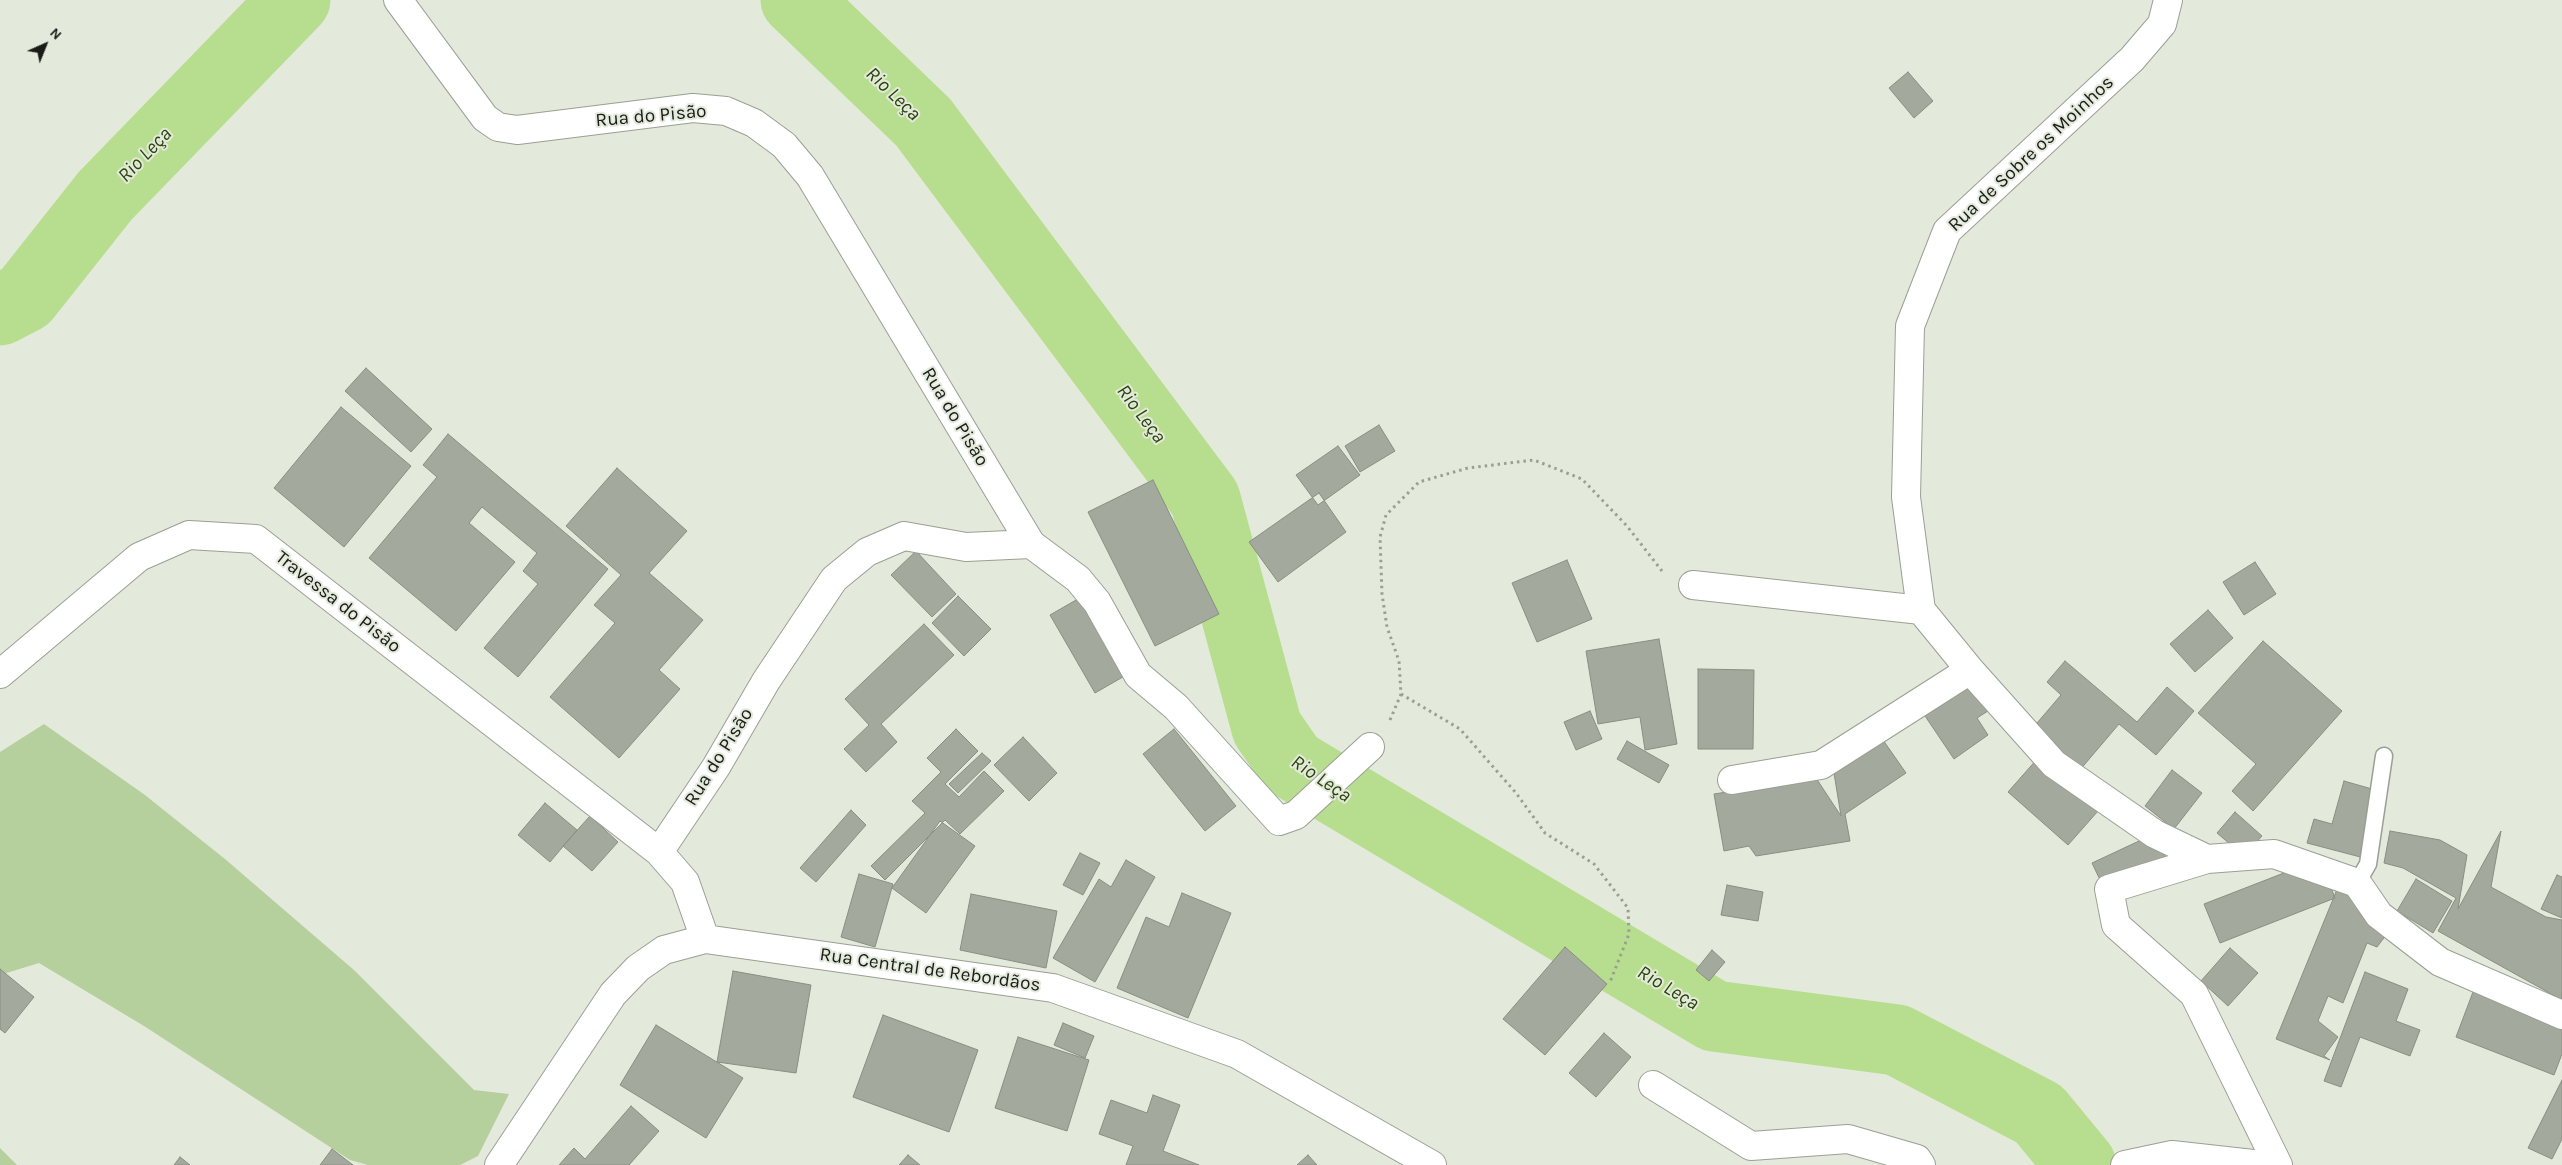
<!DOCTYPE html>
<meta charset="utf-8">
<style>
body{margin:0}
#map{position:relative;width:2562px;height:1165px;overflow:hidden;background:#e3eadc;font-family:Karla,sans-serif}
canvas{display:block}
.north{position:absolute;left:20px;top:20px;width:50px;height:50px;-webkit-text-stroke:4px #e3eadc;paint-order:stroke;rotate:44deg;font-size:14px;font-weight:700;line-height:20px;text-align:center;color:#191b17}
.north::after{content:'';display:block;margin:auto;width:18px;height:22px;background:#191b17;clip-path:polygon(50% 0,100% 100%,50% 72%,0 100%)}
</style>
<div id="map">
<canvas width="2562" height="1165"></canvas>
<div class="north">N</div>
</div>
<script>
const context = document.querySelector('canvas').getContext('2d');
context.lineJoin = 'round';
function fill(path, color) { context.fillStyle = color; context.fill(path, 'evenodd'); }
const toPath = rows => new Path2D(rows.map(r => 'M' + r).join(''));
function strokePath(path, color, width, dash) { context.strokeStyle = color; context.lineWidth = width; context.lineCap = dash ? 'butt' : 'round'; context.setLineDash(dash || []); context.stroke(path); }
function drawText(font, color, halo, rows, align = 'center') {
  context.font = font + ' Karla,sans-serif'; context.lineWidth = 4; context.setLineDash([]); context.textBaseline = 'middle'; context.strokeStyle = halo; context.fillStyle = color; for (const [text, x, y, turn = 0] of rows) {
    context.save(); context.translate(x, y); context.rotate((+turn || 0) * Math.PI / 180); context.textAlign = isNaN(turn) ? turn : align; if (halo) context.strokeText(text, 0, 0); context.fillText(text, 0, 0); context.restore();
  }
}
const green = toPath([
 [44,724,145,795,225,859,354,970,474,1090,509,1094,478,1156,460,1165,368,1165,350,1160,144,1026,39,963,0,975,0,752],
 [0,1148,17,1165,0,1165]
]);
const river = toPath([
 [796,0,923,122,1205,499,1267,728,1292,764,1714,1016,1897,1040,2039,1114,2081,1165],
 [0,310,25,297,105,196,295,0]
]);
const building = toPath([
 [1908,72,1933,101,1914,118,1889,88,1908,72],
 [366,368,432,429,411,452,345,391,366,368],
 [341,407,411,466,344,547,274,488,341,407],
 [1379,425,1395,451,1360,472,1345,446,1379,425],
 [448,434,608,569,518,677,484,648,538,584,523,571,537,553,482,507,469,523,515,562,456,631,369,558,437,477,423,465,448,434],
 [1338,446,1360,475,1318,505,1296,475,1338,446],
 [617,468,687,531,649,573,703,620,659,670,680,689,619,758,550,697,615,623,594,605,621,575,566,526,617,468],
 [1153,480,1219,614,1155,646,1088,512,1153,480],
 [1319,493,1346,532,1278,582,1249,542,1319,493],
 [916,551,956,594,932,617,891,575,916,551],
 [1567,560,1592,619,1537,642,1512,583,1567,560],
 [2255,562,2276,594,2244,615,2223,582,2255,562],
 [958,596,991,629,964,656,932,623,958,596],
 [1083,596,1128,674,1095,693,1050,615,1083,596],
 [2208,610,2233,638,2195,672,2170,644,2208,610],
 [924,624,954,655,881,724,897,742,866,772,844,749,869,725,845,699,924,624],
 [1659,639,1677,744,1645,750,1640,717,1598,724,1586,651,1659,639],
 [2263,641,2342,711,2253,811,2232,791,2256,764,2198,713,2263,641],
 [2065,661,2137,722,2167,687,2194,711,2156,755,2119,724,2079,771,2031,730,2061,695,2047,682,2065,661],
 [1698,669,1754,670,1753,749,1698,749,1698,669],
 [1972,680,1991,709,1977,718,1988,735,1954,759,1923,713,1972,680],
 [1590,711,1602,739,1576,750,1564,722,1590,711],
 [956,729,978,751,945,784,959,797,984,771,1004,791,960,834,945,820,885,880,871,866,925,813,912,801,941,772,927,758,956,729],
 [1174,729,1236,806,1205,831,1143,754,1174,729],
 [1023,737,1057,773,1029,801,994,765,1023,737],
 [1883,740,1906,773,1845,814,1850,841,1756,856,1749,846,1724,851,1714,794,1816,778,1841,816,1834,773,1883,740],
 [1627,741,1669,765,1659,783,1617,759,1627,741],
 [982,753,991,761,958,793,949,784,982,753],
 [2038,758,2098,811,2068,845,2008,792,2038,758],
 [2172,770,2202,793,2174,829,2145,806,2172,770],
 [2344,781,2386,793,2368,859,2307,843,2314,819,2332,824,2344,781],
 [545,803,577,830,550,862,518,835,545,803],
 [851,810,866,825,816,882,800,868,851,810],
 [2235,812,2262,836,2244,856,2217,833,2235,812],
 [590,816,618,842,592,871,563,846,590,816],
 [940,821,975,846,926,913,892,888,940,821],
 [2390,831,2440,840,2467,855,2458,909,2501,831,2491,887,2546,917,2562,920,2562,1000,2438,931,2456,898,2403,868,2384,863,2390,831],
 [2154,834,2165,857,2103,886,2092,863,2154,834],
 [1080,853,1100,863,1083,895,1063,885,1080,853],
 [2320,859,2335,898,2220,943,2204,904,2320,859],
 [1126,860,1155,877,1095,982,1053,958,1099,879,1111,887,1126,860],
 [859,874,893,884,875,947,841,937,859,874],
 [2557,875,2562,877,2562,918,2541,909,2557,875],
 [2416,879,2452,901,2433,933,2397,911,2416,879],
 [1727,885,1763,892,1758,921,1721,915,1727,885],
 [2338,887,2396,922,2377,947,2367,943,2343,1003,2328,996,2318,1021,2338,1037,2324,1056,2330,1060,2276,1039,2338,887],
 [1182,893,1231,913,1188,1018,1117,988,1146,917,1169,927,1182,893],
 [971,894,1057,911,1046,968,960,950,971,894],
 [1565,947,1607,984,1545,1055,1503,1019,1565,947],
 [2230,948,2258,973,2228,1006,2201,981,2230,948],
 [1712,950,1725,962,1709,981,1696,970,1712,950],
 [0,969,34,997,5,1033,0,1029,0,969],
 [733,971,811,985,796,1073,717,1062,733,971],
 [2365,972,2408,989,2396,1021,2420,1030,2410,1056,2360,1037,2341,1087,2324,1081,2365,972],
 [2476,984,2562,1017,2562,1054,2554,1075,2456,1037,2476,984],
 [883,1015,978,1050,949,1132,853,1097,883,1015],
 [1063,1023,1094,1036,1085,1058,1054,1045,1063,1023],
 [656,1025,743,1078,706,1138,620,1085,656,1025],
 [1604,1033,1631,1057,1596,1097,1569,1073,1604,1033],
 [1018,1037,1089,1060,1067,1131,995,1108,1018,1037],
 [2562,1080,2562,1139,2552,1159,2528,1148,2562,1080],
 [1153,1095,1180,1105,1163,1151,1199,1165,1126,1165,1133,1146,1099,1134,1111,1100,1147,1113,1153,1095],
 [631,1106,659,1131,629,1165,559,1165,574,1148,585,1159,631,1106],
 [332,1149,353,1165,320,1165,332,1149],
 [908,1155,920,1165,899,1165,908,1155],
 [1308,1155,1317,1165,1297,1165,1308,1155],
 [180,1157,190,1165,174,1165,180,1157]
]);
const path = toPath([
 [1401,694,1460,729,1516,793,1545,833,1594,864,1628,908,1629,934,1610,982],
 [1390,720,1401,694,1399,661,1387,627,1382,594,1380,537,1386,515,1419,482,1468,468,1534,460,1582,479,1627,526,1662,571]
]);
const service = toPath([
 [2357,883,2368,864,2384,756]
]);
const minor = toPath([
 [398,0,485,118,498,127,517,130,693,108,726,111,754,123,784,145,810,176,1031,544,966,547,904,536,867,552,834,579,766,681,716,767,659,852,685,882,705,939],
 [2168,0,2162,24,2132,59,1947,231,1910,326,1906,497,1921,610,1970,670,2054,764,2155,834,2207,859,2274,854,2357,883,2379,915,2440,962,2562,1015],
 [1031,544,1078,579,1097,602,1138,675,1176,707,1279,821,1296,815,1370,747],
 [1693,585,1921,610],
 [0,674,139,557,189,535,256,539,659,852],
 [1732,780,1821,765,1970,670],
 [2207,859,2109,889,2116,925,2194,994,2278,1165],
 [1653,1085,1751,1146,1848,1139,1917,1159,1921,1165],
 [499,1165,613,994,638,968,664,950,705,939,1053,988,1237,1054,1432,1165],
 [2125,1165,2172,1155,2262,1165]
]);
const streetNames = [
 ["Rua do Pisão",651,116,-5],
 ["Rua de Sobre os Moinhos",2031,154,-43],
 ["Rua do Pisão",955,417,59],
 ["Travessa do Pisão",338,602,38],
 ["Rua do Pisão",719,757,-58],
 ["Rua Central de Rebordãos",930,970,8]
];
const waterNames = [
 ["Rio Leça",893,94,44],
 ["Rio Leça",145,155,-46],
 ["Rio Leça",1141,414,53],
 ["Rio Leça",1321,779,34],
 ["Rio Leça",1668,988,31]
];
fill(green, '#b6d09d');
strokePath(river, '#b7de8f', 71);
fill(building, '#a3aa9d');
strokePath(building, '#888e82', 1);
strokePath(service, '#99a093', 19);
strokePath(minor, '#99a093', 30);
strokePath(path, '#9a9f94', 3, [2.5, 4]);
strokePath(service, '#fff', 16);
strokePath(minor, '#fff', 28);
drawText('19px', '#191b17', '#e3eadc', streetNames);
drawText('italic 20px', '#2c440b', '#e3eadc', waterNames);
</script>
